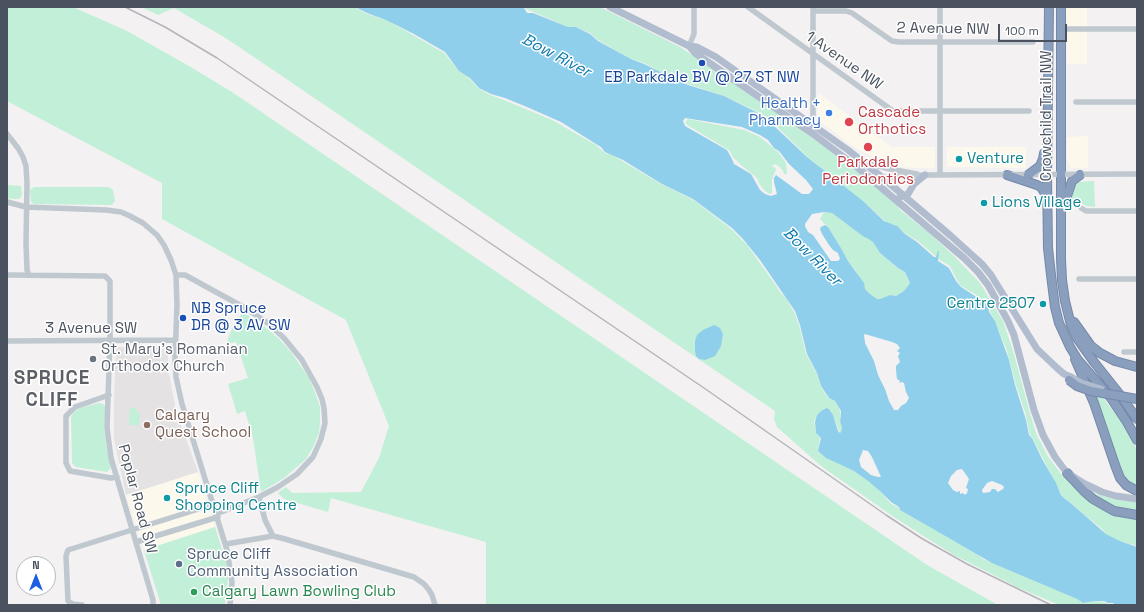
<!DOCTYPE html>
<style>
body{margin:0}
#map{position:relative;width:1144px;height:612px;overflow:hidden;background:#f3f1f1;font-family:"Space Grotesk",sans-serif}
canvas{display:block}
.frame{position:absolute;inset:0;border:8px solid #49525e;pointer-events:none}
.north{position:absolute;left:16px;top:556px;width:40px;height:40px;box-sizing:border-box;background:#fff;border:1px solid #b6babf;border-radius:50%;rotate:0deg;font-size:11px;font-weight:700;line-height:16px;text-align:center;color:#49525e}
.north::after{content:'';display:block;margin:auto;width:14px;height:18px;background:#1d5fe2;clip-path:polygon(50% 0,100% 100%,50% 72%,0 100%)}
.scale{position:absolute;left:998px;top:24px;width:69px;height:18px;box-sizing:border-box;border:2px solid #49525e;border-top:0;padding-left:5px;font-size:12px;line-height:14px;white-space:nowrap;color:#49525e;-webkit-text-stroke:3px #fff;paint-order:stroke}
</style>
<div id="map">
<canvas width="1144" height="612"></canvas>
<div class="frame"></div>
<div class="north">N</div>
<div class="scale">100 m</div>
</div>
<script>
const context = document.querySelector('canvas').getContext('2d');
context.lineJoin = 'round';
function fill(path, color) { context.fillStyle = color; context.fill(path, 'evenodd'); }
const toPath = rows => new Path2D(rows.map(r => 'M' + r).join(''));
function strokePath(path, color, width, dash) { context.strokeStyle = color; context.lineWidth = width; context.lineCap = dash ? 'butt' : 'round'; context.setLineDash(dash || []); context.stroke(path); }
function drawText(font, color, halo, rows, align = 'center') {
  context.font = font + ' "Space Grotesk",sans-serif'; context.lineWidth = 3; context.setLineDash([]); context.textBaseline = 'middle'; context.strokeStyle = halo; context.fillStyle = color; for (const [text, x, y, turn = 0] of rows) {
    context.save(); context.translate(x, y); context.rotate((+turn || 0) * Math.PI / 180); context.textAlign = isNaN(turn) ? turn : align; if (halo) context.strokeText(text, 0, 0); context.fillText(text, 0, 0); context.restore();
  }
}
const commercial = toPath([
 [1066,7,1087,7,1087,64,1067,64],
 [818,93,892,147,935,147,935,166,933,168,913,168,895,166,875,158,856,148,818,120],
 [1088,136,1088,168,1071,168,1067,160,1067,137],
 [947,147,1026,147,1026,168,947,167],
 [198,472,215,527,144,550,126,495]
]);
const education = toPath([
 [116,347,168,347,168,368,176,411,198,472,126,495,114,439,114,401]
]);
const green = toPath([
 [7,7,73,7,127,31,189,66,235,94,927,565,998,605,486,605,486,542,331,498,328,512,284,499,278,493,286,487,292,493,361,492,379,458,389,426,346,320,162,219,162,183,7,101],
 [141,7,354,7,367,14,386,20,413,35,444,53,459,71,466,75,478,88,490,95,504,100,552,120,596,145,605,153,612,155,661,184,680,193,695,201,731,229,747,245,777,287,779,291,786,298,794,312,799,325,806,354,817,374,821,387,828,398,835,401,840,411,841,416,840,421,842,428,841,432,840,433,833,415,829,409,825,408,821,411,817,415,814,422,816,433,820,438,818,451,826,458,854,471,868,481,881,492,890,503,899,508,900,510,978,555,983,559,1077,599,1083,603,1095,601,1104,602,1108,604,1113,604,1115,605,1061,605,1057,604,1019,588,988,572,954,555,922,535,894,517,821,466,777,427,774,419,775,411,254,57,224,37,174,8,158,15],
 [522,7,600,7,680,47,704,63,825,147,863,176,896,204,900,210,929,233,953,255,980,283,1003,321,1014,354,1029,410,1036,433,1047,455,1061,474,1072,486,1076,486,1089,499,1137,518,1137,546,1120,541,1106,534,1101,528,1076,508,1073,504,1065,499,1061,494,1032,437,1030,435,1025,412,1016,385,1006,348,993,317,990,312,989,306,987,304,983,302,975,294,961,286,957,280,950,266,940,260,918,241,906,234,895,225,888,223,884,220,863,201,828,174,808,157,773,123,758,112,724,96,679,81,644,63,629,58,598,40,590,33,576,27,568,27],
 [688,119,744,130,760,137,778,152,786,163,787,174,784,174,783,171,779,166,774,164,772,166,776,169,772,180,772,193,770,194,765,191,760,185,757,178,741,165,733,157,729,150,689,126,685,123],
 [1094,181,1095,207,1086,206,1081,203,1070,203,1069,192,1074,184,1079,182],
 [7,185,21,186,22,195,20,198,18,199,13,199,7,198],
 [34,187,109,187,113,190,115,201,112,205,34,204,31,202,30,190],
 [824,212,832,213,864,237,867,237,873,242,880,253,899,269,905,272,910,283,904,291,896,296,890,295,880,299,877,299,870,294,865,289,862,282,856,271,848,261,841,248,828,227,820,219],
 [243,312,265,327,279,339,291,352,309,378,316,395,320,407,320,421,319,433,313,447,306,459,284,478,261,492,253,438,245,411,237,414,228,384,248,378,236,342,226,344,231,331],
 [1092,394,1101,395,1125,426,1134,444,1137,451,1137,490,1125,480],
 [99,403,103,404,106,407,104,427,106,445,111,466,110,469,107,472,76,467,72,463,72,460,71,417,74,412,80,408],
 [130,408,135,408,137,410,137,413,140,413,139,425,129,425],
 [1087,492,1119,500,1137,502,1137,513,1110,506],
 [215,527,226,562,228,578,225,605,161,605,144,550]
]);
const water = toPath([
 [355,7,521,7,524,8,527,13,533,13,568,27,576,27,590,34,598,41,631,59,644,64,688,85,724,96,758,113,772,124,807,157,863,201,884,221,897,226,905,234,917,242,934,257,936,257,938,251,939,251,938,261,949,268,956,281,961,287,975,296,982,303,987,304,988,306,989,312,995,321,1009,360,1015,385,1026,420,1029,435,1032,438,1042,459,1056,483,1061,495,1065,499,1072,504,1076,508,1082,513,1106,534,1120,541,1137,547,1137,605,1116,605,1113,603,1108,603,1104,601,1095,601,1083,603,1077,599,992,563,900,510,899,507,891,502,881,492,868,481,854,471,826,458,818,451,821,438,816,433,815,422,817,415,821,411,826,408,829,409,833,415,838,431,840,433,841,432,842,428,840,421,841,416,841,411,835,401,829,398,821,386,817,373,807,354,800,325,795,311,760,260,743,239,732,228,693,199,662,184,623,160,605,152,601,147,596,144,561,122,527,107,505,98,491,94,479,88,470,78,459,71,445,52,414,34,386,20,367,13],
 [685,118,742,127,760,135,768,140,774,148,779,151,789,164,806,180,813,189,809,194,802,194,776,175,774,178,774,182,777,194,771,196,765,194,760,190,751,174,734,164,732,159,727,150,685,126,683,121],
 [824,212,832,213,864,237,867,238,873,242,880,253,898,268,905,272,910,283,904,291,896,296,890,295,880,299,877,299,870,294,865,289,864,283,848,261,841,248,828,227,825,225,821,227,820,229,822,234,829,245,833,250,838,253,840,259,838,261,831,261,813,235,808,232,805,226,805,224,812,214],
 [865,334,892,342,897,344,900,348,897,351,900,353,898,356,900,362,896,366,896,370,897,379,900,381,899,383,902,382,904,383,906,392,909,398,906,403,901,406,898,410,894,410,889,401,885,389,878,375,874,361,865,343,864,335],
 [863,450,868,451,872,457,881,477,878,477,871,475,861,467,859,460],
 [962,469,967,476,969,479,966,488,968,489,967,493,965,495,963,493,960,494,960,491,957,492,953,490,948,483,951,476,957,470],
 [992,481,1002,485,1004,487,1003,489,998,492,995,489,992,489,990,492,983,493,982,490,987,483],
 [714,325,720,328,723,334,721,346,715,356,705,360,699,359,696,356,695,351,695,341,697,335,703,330]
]);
const minor = toPath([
 [748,7,893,111,1029,111],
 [940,7,940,175],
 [813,11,846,11,852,13,892,41,899,42,1033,42],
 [1061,29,1137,29],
 [689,46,694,34,694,7],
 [1076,102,1137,102],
 [809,123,813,116,813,7],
 [7,134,18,148,23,157,26,166,27,183,26,243,27,270,29,275],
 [863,161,874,165,890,169,917,174],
 [871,178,925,175,1137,174],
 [7,202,26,207,106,210,121,212,130,216,143,223,157,235,164,245,171,260,176,275,177,305,175,359,176,377,182,404,227,550,232,582,230,605],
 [1081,208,1086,211,1137,211],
 [7,275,102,276,105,276,110,281,110,340,107,428,111,458,153,600,153,605],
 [176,275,185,275,247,309,269,324,284,338,302,360,317,387,322,399,324,408,325,423,321,439,313,457,297,474,278,487,259,497,216,514],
 [1079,279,1137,279],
 [7,341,175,340],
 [1124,352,1137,352],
 [109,395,75,407,66,416,66,463,70,471,111,478,117,477],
 [259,497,265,520,273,536],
 [136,542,218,517],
 [226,544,273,536,285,539,414,577,424,584,429,590,432,595,435,605],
 [82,605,73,604,68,601,66,556,68,550,205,507,213,502]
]);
const major = toPath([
 [610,7,689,46,697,47,716,57,848,150,883,178,951,236,982,264,991,275,1037,349,1057,368,1064,374,1071,377],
 [689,46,695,53,813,134,857,167,964,258,978,272,988,285,1008,321,1014,335,1034,410,1043,435,1055,457,1067,473,1085,484,1102,492,1116,496,1137,499],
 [900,197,908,194,914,184,925,175]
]);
const highway = toPath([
 [1049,7,1047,175,1048,248,1051,275,1055,307,1059,323,1070,347,1078,360,1111,398,1127,422,1137,440],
 [1061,7,1061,259,1062,280,1065,301,1071,325,1077,338,1094,362,1121,396,1137,419],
 [1007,175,1037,185,1041,187,1047,197],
 [1028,175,1040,166,1043,159,1044,153],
 [1064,205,1072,181,1080,175],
 [1074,322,1091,346,1100,353,1115,361,1137,367],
 [1075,359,1094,403,1115,465,1120,478,1126,485,1137,491],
 [1067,473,1085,492,1093,499,1114,511,1137,515]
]);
const rail = toPath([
 [125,7,165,27,217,58,704,388,886,515,921,538,967,564,1051,605]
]);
const majorBridge = toPath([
 [1071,377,1081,383,1101,389]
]);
const highwayBridge = toPath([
 [1069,380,1077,386,1091,391,1137,399]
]);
const markers = [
 [702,63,4,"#1a4fb4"],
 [829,113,4,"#3f7fe0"],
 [849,122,5,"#e0444e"],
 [868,147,5,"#e0444e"],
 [959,159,4,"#0f9aa8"],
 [984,203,4,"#0f9aa8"],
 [1043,304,4,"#0f9aa8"],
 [183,318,4,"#1a4fb4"],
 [93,359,4,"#6b7280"],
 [147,425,4,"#8d6e63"],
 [167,498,4,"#0f9aa8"],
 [179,564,4,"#5c6f8a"],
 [194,592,4,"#2e9e5b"]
];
const streetNames = [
 ["2 Avenue NW",943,29,1],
 ["1 Avenue NW",844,61,35],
 ["Crowchild Trail NW",1047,116,-90],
 ["3 Avenue SW",91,329],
 ["Poplar Road SW",137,499,75]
];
const transitNames = [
 ["EB Parkdale BV @ 27 ST NW",702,78],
 ["NB Spruce",191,309,"left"],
 ["DR @ 3 AV SW",191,326,"left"]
];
const shopNames = [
 ["Health +",821,104],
 ["Pharmacy",821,121]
];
const healthNames = [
 ["Cascade",858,113],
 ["Orthotics",858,130],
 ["Parkdale",868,163,"center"],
 ["Periodontics",868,180,"center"]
];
const cultureNames = [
 ["Venture",967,159],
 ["Lions Village",992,203],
 ["Centre 2507",1035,304,"right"],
 ["Spruce Cliff",175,489],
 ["Shopping Centre",175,506]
];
const worshipNames = [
 ["St. Mary's Romanian",101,350],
 ["Orthodox Church",101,367]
];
const educationNames = [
 ["Calgary",155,416],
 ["Quest School",155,433]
];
const serviceNames = [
 ["Spruce Cliff",187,555],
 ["Community Association",187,572]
];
const leisureNames = [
 ["Calgary Lawn Bowling Club",202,592]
];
const waterNames = [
 ["Bow River",556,56,28],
 ["Bow River",812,257,45]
];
const districtNames = [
 ["SPRUCE",52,379],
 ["CLIFF",52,401]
];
fill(commercial, '#fcf9ec');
fill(education, '#e4e2e3');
fill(green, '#c1efd7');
fill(water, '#8fcfeb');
strokePath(highway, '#7589aa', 10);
strokePath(minor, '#bfc7cf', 5.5);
strokePath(major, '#b1bdcf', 7);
strokePath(highway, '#8a9ebe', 8);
strokePath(rail, '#b3b5bb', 1.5);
strokePath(highwayBridge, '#7589aa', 10, []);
strokePath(majorBridge, '#b1bdcf', 7);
strokePath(highwayBridge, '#8a9ebe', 8);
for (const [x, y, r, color] of markers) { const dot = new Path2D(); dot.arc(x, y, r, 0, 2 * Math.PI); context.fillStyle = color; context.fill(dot); strokePath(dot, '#fff', 1.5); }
drawText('15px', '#49525e', '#fff', streetNames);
drawText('15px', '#164399', '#fff', transitNames);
drawText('15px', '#366cbe', '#fff', shopNames, 'right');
drawText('15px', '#be3a42', '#fff', healthNames, 'left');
drawText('15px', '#0d838f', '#fff', cultureNames, 'left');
drawText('15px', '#5b616d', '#fff', worshipNames, 'left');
drawText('15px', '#785e54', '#fff', educationNames, 'left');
drawText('15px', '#4e5e75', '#fff', serviceNames, 'left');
drawText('15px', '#27864d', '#fff', leisureNames, 'left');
drawText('italic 16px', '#0f7bab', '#fff', waterNames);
context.letterSpacing = '1px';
drawText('bold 19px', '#5d6066', '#fff', districtNames);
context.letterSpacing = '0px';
</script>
